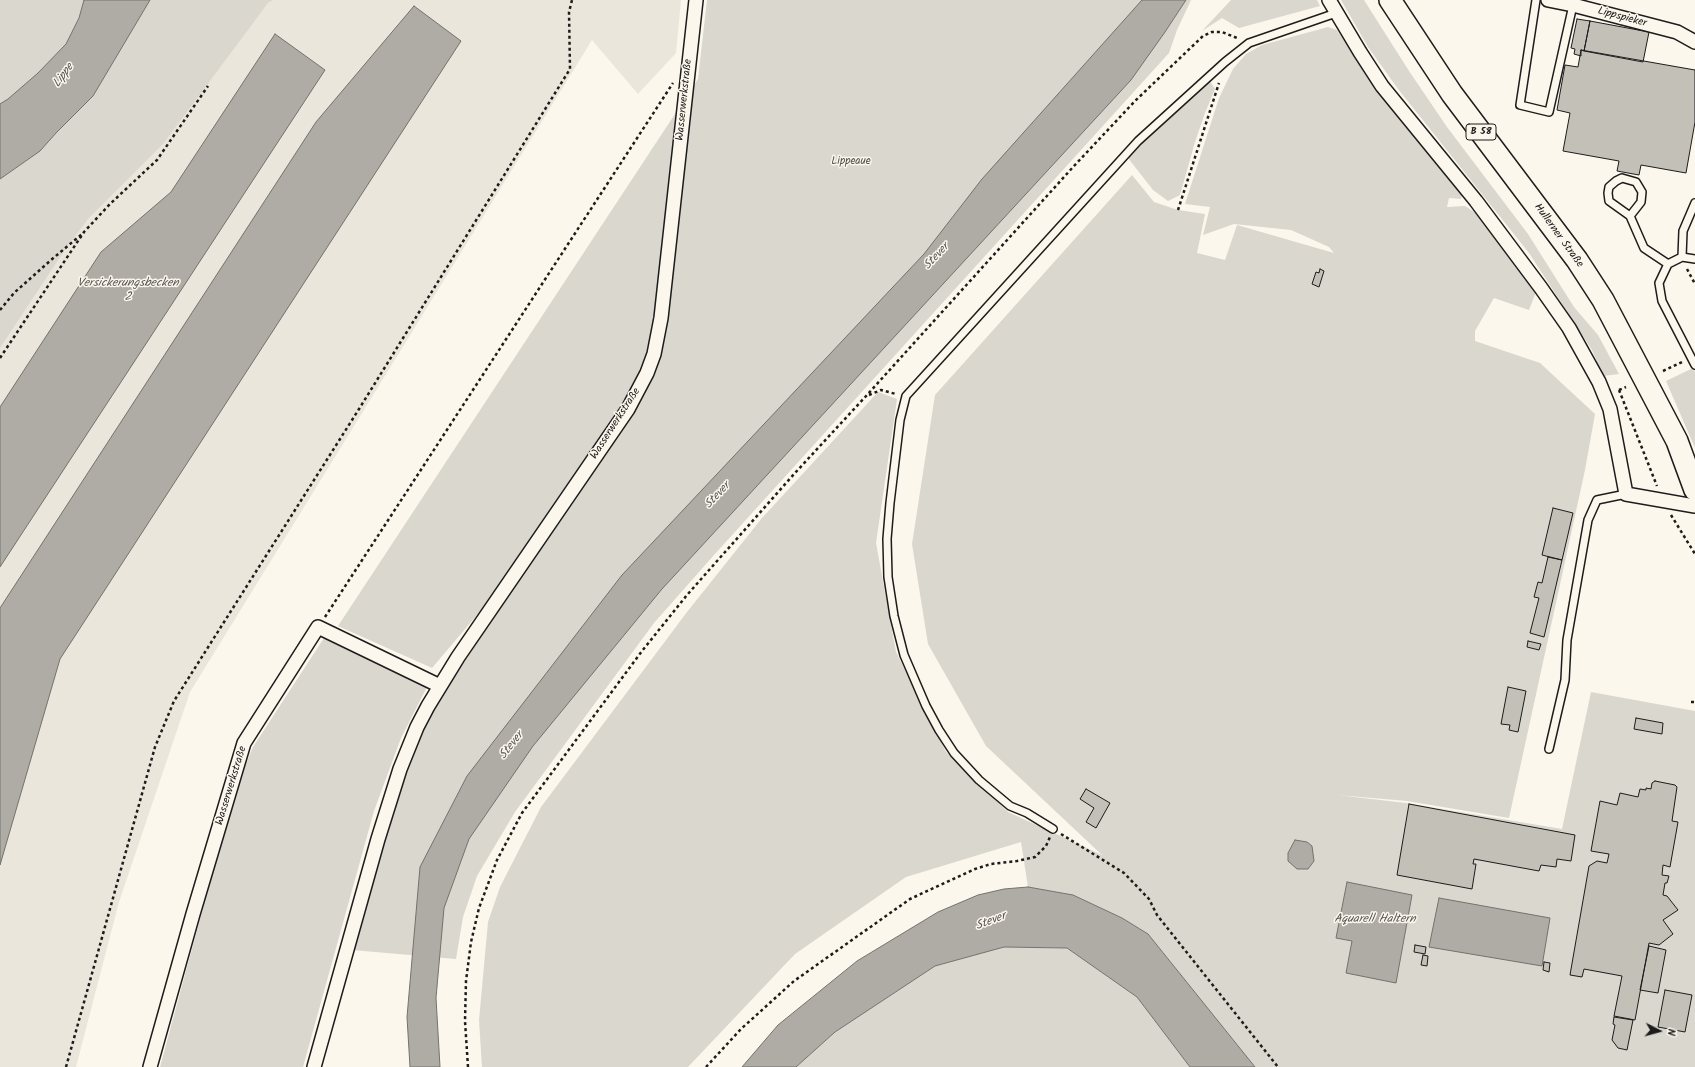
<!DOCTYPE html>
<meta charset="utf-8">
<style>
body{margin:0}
#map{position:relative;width:1695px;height:1067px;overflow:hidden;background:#fbf7ec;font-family:Kalam,sans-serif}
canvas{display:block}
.north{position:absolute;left:1639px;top:1011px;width:40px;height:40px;-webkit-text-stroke:3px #fbf7ec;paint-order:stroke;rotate:96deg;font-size:11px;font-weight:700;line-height:16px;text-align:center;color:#1c1c1c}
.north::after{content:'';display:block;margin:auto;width:14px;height:18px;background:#1c1c1c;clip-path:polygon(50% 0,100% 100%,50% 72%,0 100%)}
</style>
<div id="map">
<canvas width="1695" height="1067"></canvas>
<div class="north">N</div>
</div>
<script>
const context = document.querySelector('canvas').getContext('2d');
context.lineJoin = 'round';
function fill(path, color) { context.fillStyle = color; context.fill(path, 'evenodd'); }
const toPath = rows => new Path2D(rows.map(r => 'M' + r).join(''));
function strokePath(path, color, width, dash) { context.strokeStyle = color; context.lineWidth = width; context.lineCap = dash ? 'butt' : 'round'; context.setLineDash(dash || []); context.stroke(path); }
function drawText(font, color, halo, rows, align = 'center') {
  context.font = font + ' Kalam,sans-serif'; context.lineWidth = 3; context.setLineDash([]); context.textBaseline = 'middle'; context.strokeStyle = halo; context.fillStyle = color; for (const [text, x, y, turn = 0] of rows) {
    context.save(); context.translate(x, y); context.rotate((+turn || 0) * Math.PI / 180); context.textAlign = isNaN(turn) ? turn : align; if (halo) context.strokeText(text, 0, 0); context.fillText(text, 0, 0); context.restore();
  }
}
const built = toPath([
 [273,0,681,0,676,53,638,94,592,40,190,692,119,902,76,1067,0,1067,0,313,243,35,268,3]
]);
const green = toPath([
 [0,0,273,0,268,3,163,144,88,219,66,248,0,348],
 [707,0,1191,0,1177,30,1169,53,714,555,654,623,515,812,477,876,463,917,456,959,352,950,401,777,431,712,566,510,432,668,338,626,698,79],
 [1231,0,1317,0,1320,6,1239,28,1222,18,1202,31],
 [1341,0,1364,0,1409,71,1447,127,1528,234,1574,307,1598,335,1619,374,1603,376,1592,350,1529,253,1398,89,1368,47],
 [1328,27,1337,30,1376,87,1462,195,1461,199,1449,198,1447,207,1465,206,1479,215,1536,292,1529,310,1494,298,1475,331,1475,341,1540,363,1595,414,1585,470,1509,818,1407,801,1337,795,1406,803,1562,829,1591,692,1695,711,1695,1067,1255,1067,1148,934,1122,918,1073,895,1028,887,1021,842,906,877,795,954,688,1067,482,1067,479,1020,488,922,500,887,541,807,687,612,762,518,878,392,897,399,876,543,896,652,946,752,1008,812,1102,855,986,746,928,644,912,544,935,395,1132,175,1154,202,1178,210,1205,214,1197,253,1225,260,1237,225,1334,253,1329,247,1291,230,1234,224,1203,235,1210,207,1185,204,1219,98,1233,69,1246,54,1262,45],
 [1210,81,1215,89,1205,113,1195,142,1180,195,1168,201,1153,190,1128,158,1161,124],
 [1693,368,1695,372,1695,448,1666,381],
 [324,638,427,687,401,738,374,811,303,1067,160,1067,235,790,253,747],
 [1003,947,1067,948,1137,997,1190,1067,796,1067,835,1032,935,966]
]);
const water = toPath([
 [84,0,150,0,93,96,56,133,40,151,0,179,0,104,8,99,38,73,66,44,79,18,84,0],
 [1142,0,1186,0,1165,32,1131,80,662,589,533,746,469,839,444,908,436,998,440,1067,410,1067,407,1017,420,867,467,776,622,575,924,254,982,179,1142,0],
 [414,6,461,41,60,659,0,865,0,608,316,122,414,6],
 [275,34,325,70,0,567,0,407,101,252,171,192,275,34],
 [1295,840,1307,842,1312,846,1314,861,1308,869,1297,869,1288,861,1288,853,1295,840],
 [1347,882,1412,895,1396,983,1346,973,1352,941,1336,938,1347,882],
 [1028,887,1073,895,1122,918,1148,934,1255,1067,1190,1067,1137,997,1067,948,1004,947,935,966,835,1032,796,1067,742,1067,778,1025,857,961,938,912,978,895,1004,889,1028,887],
 [1439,898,1550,918,1542,966,1429,947,1439,898]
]);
const building = toPath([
 [1577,19,1590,21,1584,51,1581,50,1581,56,1574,54,1575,49,1571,48,1577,19],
 [1590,21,1649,32,1643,62,1584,51,1590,21],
 [1581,50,1695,70,1695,122,1686,173,1641,165,1639,175,1617,171,1619,161,1563,151,1570,113,1557,110,1565,65,1578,67,1581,50],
 [1320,269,1324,271,1319,287,1312,284,1316,272,1319,273,1320,269],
 [1553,508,1573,513,1562,560,1542,555,1553,508],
 [1548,557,1562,560,1544,637,1530,633,1539,598,1534,597,1538,582,1542,583,1548,557],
 [1528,641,1541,644,1539,650,1527,647,1528,641],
 [1508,687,1526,691,1518,732,1509,730,1510,725,1501,724,1508,687],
 [1636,718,1663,723,1662,734,1634,729,1636,718],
 [1655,781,1675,785,1677,787,1672,821,1678,822,1670,867,1663,865,1662,875,1669,876,1667,883,1665,883,1663,895,1667,896,1678,910,1663,920,1673,934,1659,945,1649,943,1635,1020,1614,1016,1622,976,1584,969,1582,977,1570,975,1589,866,1597,861,1607,863,1609,854,1591,851,1600,801,1617,805,1620,793,1638,797,1640,789,1646,790,1646,788,1651,789,1652,783,1655,781],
 [1086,789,1110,803,1096,828,1086,822,1094,808,1080,799,1086,789],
 [1409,804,1575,835,1571,861,1557,859,1556,867,1541,865,1539,871,1474,859,1473,864,1476,864,1472,889,1397,875,1409,804],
 [1415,945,1426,947,1425,954,1414,952,1415,945],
 [1649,946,1666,950,1658,993,1640,990,1649,946],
 [1423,955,1428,956,1427,966,1421,965,1423,955],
 [1544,962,1550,963,1549,972,1543,970,1544,962],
 [1665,990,1692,995,1685,1032,1658,1027,1665,990],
 [1614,1017,1633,1020,1627,1050,1618,1048,1612,1040,1615,1025,1613,1024,1614,1017]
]);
const path = toPath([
 [1178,210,1219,83],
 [1687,269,1695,284],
 [0,310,14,293,51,260,82,234],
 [0,358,84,232,110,204,157,160,208,86],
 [1663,371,1682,362],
 [1619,390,1657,486],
 [1619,390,1626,387],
 [869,395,881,390,896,394],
 [1671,515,1695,554],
 [325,617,673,83],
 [1691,702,1695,702],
 [1061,834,1124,873,1149,899,1157,915,1278,1067],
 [66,1067,155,747,174,701,359,409,570,69,569,12,572,0],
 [468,1067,465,1021,466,981,471,942,479,908,497,860,522,813,642,651,687,595,795,473,867,395,1074,166,1135,101,1203,36,1212,32,1222,32,1237,38],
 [706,1067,741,1029,794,981,910,899,975,869,991,864,1017,861,1035,857,1046,846,1050,837]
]);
const service = toPath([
 [1536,0,1520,105,1549,112,1573,5],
 [1630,216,1609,201,1608,193,1609,187,1616,181,1622,178,1636,182,1642,192,1641,202,1630,216,1644,248,1668,264],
 [1682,257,1683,231,1695,203],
 [1695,259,1682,257,1668,264,1659,283,1662,301,1695,365],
 [1549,749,1565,680,1567,640,1588,520,1597,500,1626,494],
 [1053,829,1027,813,1010,806,979,780,954,753,939,730,926,706,904,655,894,616,888,577,887,539,890,503,900,420,906,396,1138,141,1225,62,1249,43,1336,13]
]);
const minor = toPath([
 [1329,0,1360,52,1382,86,1476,201,1541,288,1569,328,1599,382,1610,409,1626,494,1695,506],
 [1548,0,1573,5,1677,32,1695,42],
 [150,1067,193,914,244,743,318,627,440,686],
 [314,1067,378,839,400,769,417,727,428,706,458,657,628,409,647,373,654,354,661,318,696,0]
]);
const primary = toPath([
 [1390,0,1452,94,1577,260,1603,300,1677,441,1695,490]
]);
const shields = [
 [1481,132,30]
];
const shieldNames = [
 ["B 58",1481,132]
];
const streetNames = [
 ["Lippspieker",1622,18,15],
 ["Wasserwerkstraße",685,100,-84],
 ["Hullerner Straße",1558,236,54],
 ["Wasserwerkstraße",616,424,-57],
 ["Wasserwerkstraße",232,786,-73]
];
const parkNames = [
 ["Lippeaue",851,162]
];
const waterNames = [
 ["Lippe",64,76,-54],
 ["Stever",937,257,-47],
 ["Versickerungsbecken",128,284],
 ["2",128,298],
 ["Stever",718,496,-47],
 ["Stever",512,746,-52],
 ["Aquarell Haltern",1375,920],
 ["Stever",991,922,-21]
];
fill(built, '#eae6dc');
fill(green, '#dad7ce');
fill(water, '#afaca5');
strokePath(water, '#74726e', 1);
fill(building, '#c3c0b8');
strokePath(building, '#1c1c1c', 1);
strokePath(service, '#1c1c1c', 10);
strokePath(minor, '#1c1c1c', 16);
strokePath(primary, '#1c1c1c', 24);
strokePath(path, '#1c1c1c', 2.5, [3, 3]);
strokePath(service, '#fbf7ec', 7);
strokePath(minor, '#fbf7ec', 13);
strokePath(primary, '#fbf7ec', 21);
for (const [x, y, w] of shields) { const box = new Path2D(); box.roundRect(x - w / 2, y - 8, w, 16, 3); context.fillStyle = '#fbf7ec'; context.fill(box); strokePath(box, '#1c1c1c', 1); }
drawText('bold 10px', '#1c1c1c', null, shieldNames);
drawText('11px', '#1c1c1c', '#fbf7ec', streetNames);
drawText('11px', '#555451', '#fbf7ec', parkNames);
drawText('italic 12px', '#575653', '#fbf7ec', waterNames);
</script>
